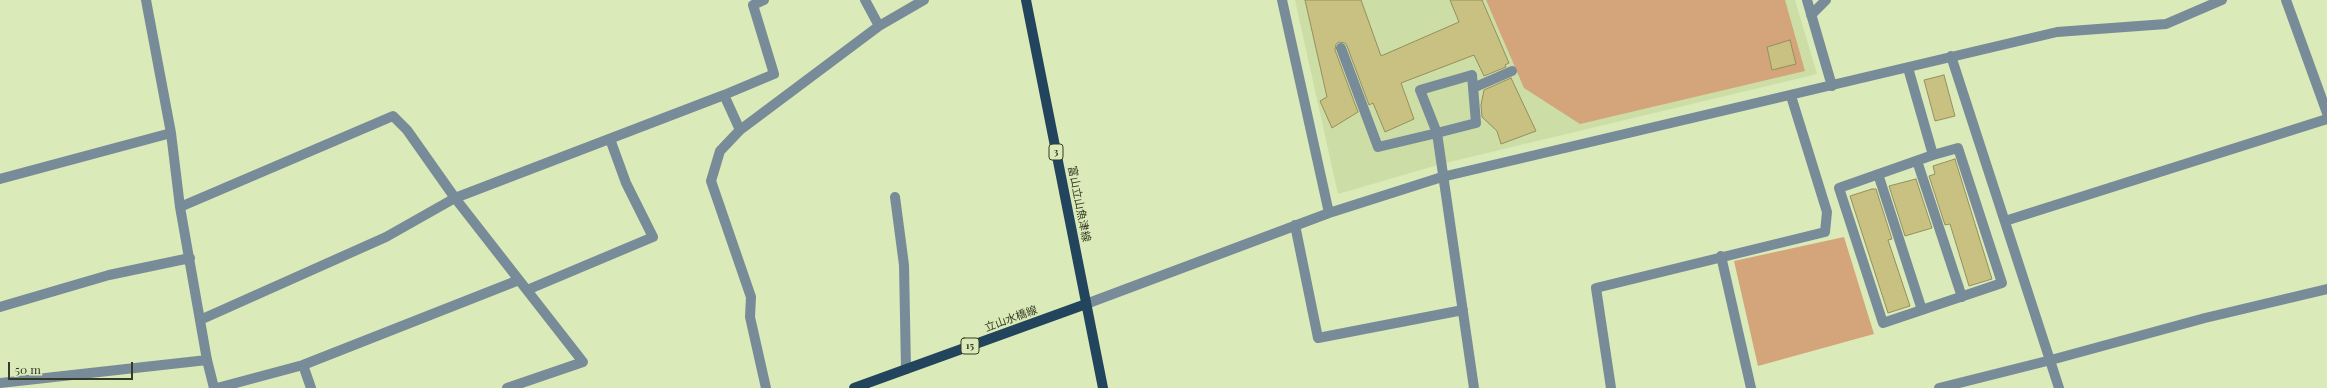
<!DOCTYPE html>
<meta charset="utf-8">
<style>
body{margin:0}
#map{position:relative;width:2327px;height:388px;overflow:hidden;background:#daeab8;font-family:"Playfair Display",serif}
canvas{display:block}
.scale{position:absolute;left:8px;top:362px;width:125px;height:18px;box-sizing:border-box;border:2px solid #353b27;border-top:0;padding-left:5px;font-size:12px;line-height:14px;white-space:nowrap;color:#353b27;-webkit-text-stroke:3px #daeab8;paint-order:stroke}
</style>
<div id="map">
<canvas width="2327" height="388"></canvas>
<div class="scale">50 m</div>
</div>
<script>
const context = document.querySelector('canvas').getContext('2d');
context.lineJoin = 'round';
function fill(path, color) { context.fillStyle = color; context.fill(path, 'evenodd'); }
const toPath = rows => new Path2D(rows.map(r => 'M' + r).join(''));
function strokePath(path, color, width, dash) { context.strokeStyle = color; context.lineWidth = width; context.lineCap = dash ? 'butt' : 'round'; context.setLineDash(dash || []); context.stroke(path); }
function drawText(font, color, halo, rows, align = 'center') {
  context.font = font + ' "Playfair Display","Noto Sans JP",serif'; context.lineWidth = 3; context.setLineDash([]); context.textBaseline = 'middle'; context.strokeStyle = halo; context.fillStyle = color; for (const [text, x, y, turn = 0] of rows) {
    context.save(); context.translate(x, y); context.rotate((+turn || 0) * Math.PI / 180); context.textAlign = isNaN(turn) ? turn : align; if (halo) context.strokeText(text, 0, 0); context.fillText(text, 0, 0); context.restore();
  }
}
const built = toPath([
 [1295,0,1795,0,1817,74,1441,164,1338,194]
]);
const green = toPath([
 [1486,0,1785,0,1805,71,1580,124,1524,88],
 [1844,237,1874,334,1758,366,1734,261]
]);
const building = toPath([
 [1305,0,1361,0,1381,56,1459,22,1450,0,1482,0,1509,63,1505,65,1506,67,1484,76,1474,55,1401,83,1414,119,1385,132,1373,103,1369,105,1347,46,1345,43,1339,42,1336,44,1335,50,1358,112,1332,128,1320,101,1327,97,1305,0],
 [1790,40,1796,64,1772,70,1767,47,1790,40],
 [1944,75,1955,116,1935,121,1924,80,1944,75],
 [1511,78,1536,131,1501,144,1497,131,1482,117,1481,105,1484,90,1511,78],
 [1955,159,1992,279,1969,286,1950,224,1945,225,1929,176,1935,174,1933,166,1955,159],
 [1916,179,1932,228,1905,236,1889,186,1916,179],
 [1872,189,1876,189,1892,239,1888,240,1910,306,1888,313,1850,196,1872,189]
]);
const minor = toPath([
 [146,0,171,133,180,207,207,360,214,388],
 [865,0,879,26,924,0],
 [1282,0,1329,213],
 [1807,0,1832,86],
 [2286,0,2327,113],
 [1811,15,1826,0],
 [1341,48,1378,147,1437,133,1476,123,1472,75,1420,90,1437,133,1474,388],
 [1951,56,2059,388],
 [1908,68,1933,155,1958,148,2002,283,1883,323,1839,188,1933,155],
 [1473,88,1512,71],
 [724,95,740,130,720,151,711,181,751,297,750,317,766,388],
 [740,130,879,26],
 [1917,161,1962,297],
 [1878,174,1922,310],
 [0,179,171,133],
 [895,197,904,265,906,369],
 [180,207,393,116,407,130,455,198,583,362,507,388],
 [2005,221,2327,119],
 [1295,225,1318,338,1463,310],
 [1721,256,1751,388],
 [527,290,653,237,626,183,610,139],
 [1086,304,1329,213,1442,177,2057,32,2166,24,2222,0],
 [0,307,109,275,190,258],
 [200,320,386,237,455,198,724,95,774,74,753,5,764,0],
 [303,365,519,280],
 [0,383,207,360],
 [217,388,303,365,311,388],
 [1611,388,1596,288,1825,232,1827,212,1791,96],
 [1939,388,2051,360,2205,318,2327,289]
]);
const major = toPath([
 [1026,0,1103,388],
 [854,388,1086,304]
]);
const shields = [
 [1056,152,14],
 [970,346,18]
];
const shieldNames = [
 ["3",1056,152],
 ["15",970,346]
];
const streetNames = [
 ["富山立山魚津線",1079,204,79],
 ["立山水橋線",1011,319,-20]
];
fill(built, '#ccdea5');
fill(green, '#d4a47a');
fill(building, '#c9c181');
strokePath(building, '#958f5e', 1);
strokePath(minor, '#788b99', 10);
strokePath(major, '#22445c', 10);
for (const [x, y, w] of shields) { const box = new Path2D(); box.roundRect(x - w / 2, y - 8, w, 16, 3); context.fillStyle = '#daeab8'; context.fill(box); strokePath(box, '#353b27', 1); }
drawText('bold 10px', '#353b27', null, shieldNames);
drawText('11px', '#353b27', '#daeab8', streetNames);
</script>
